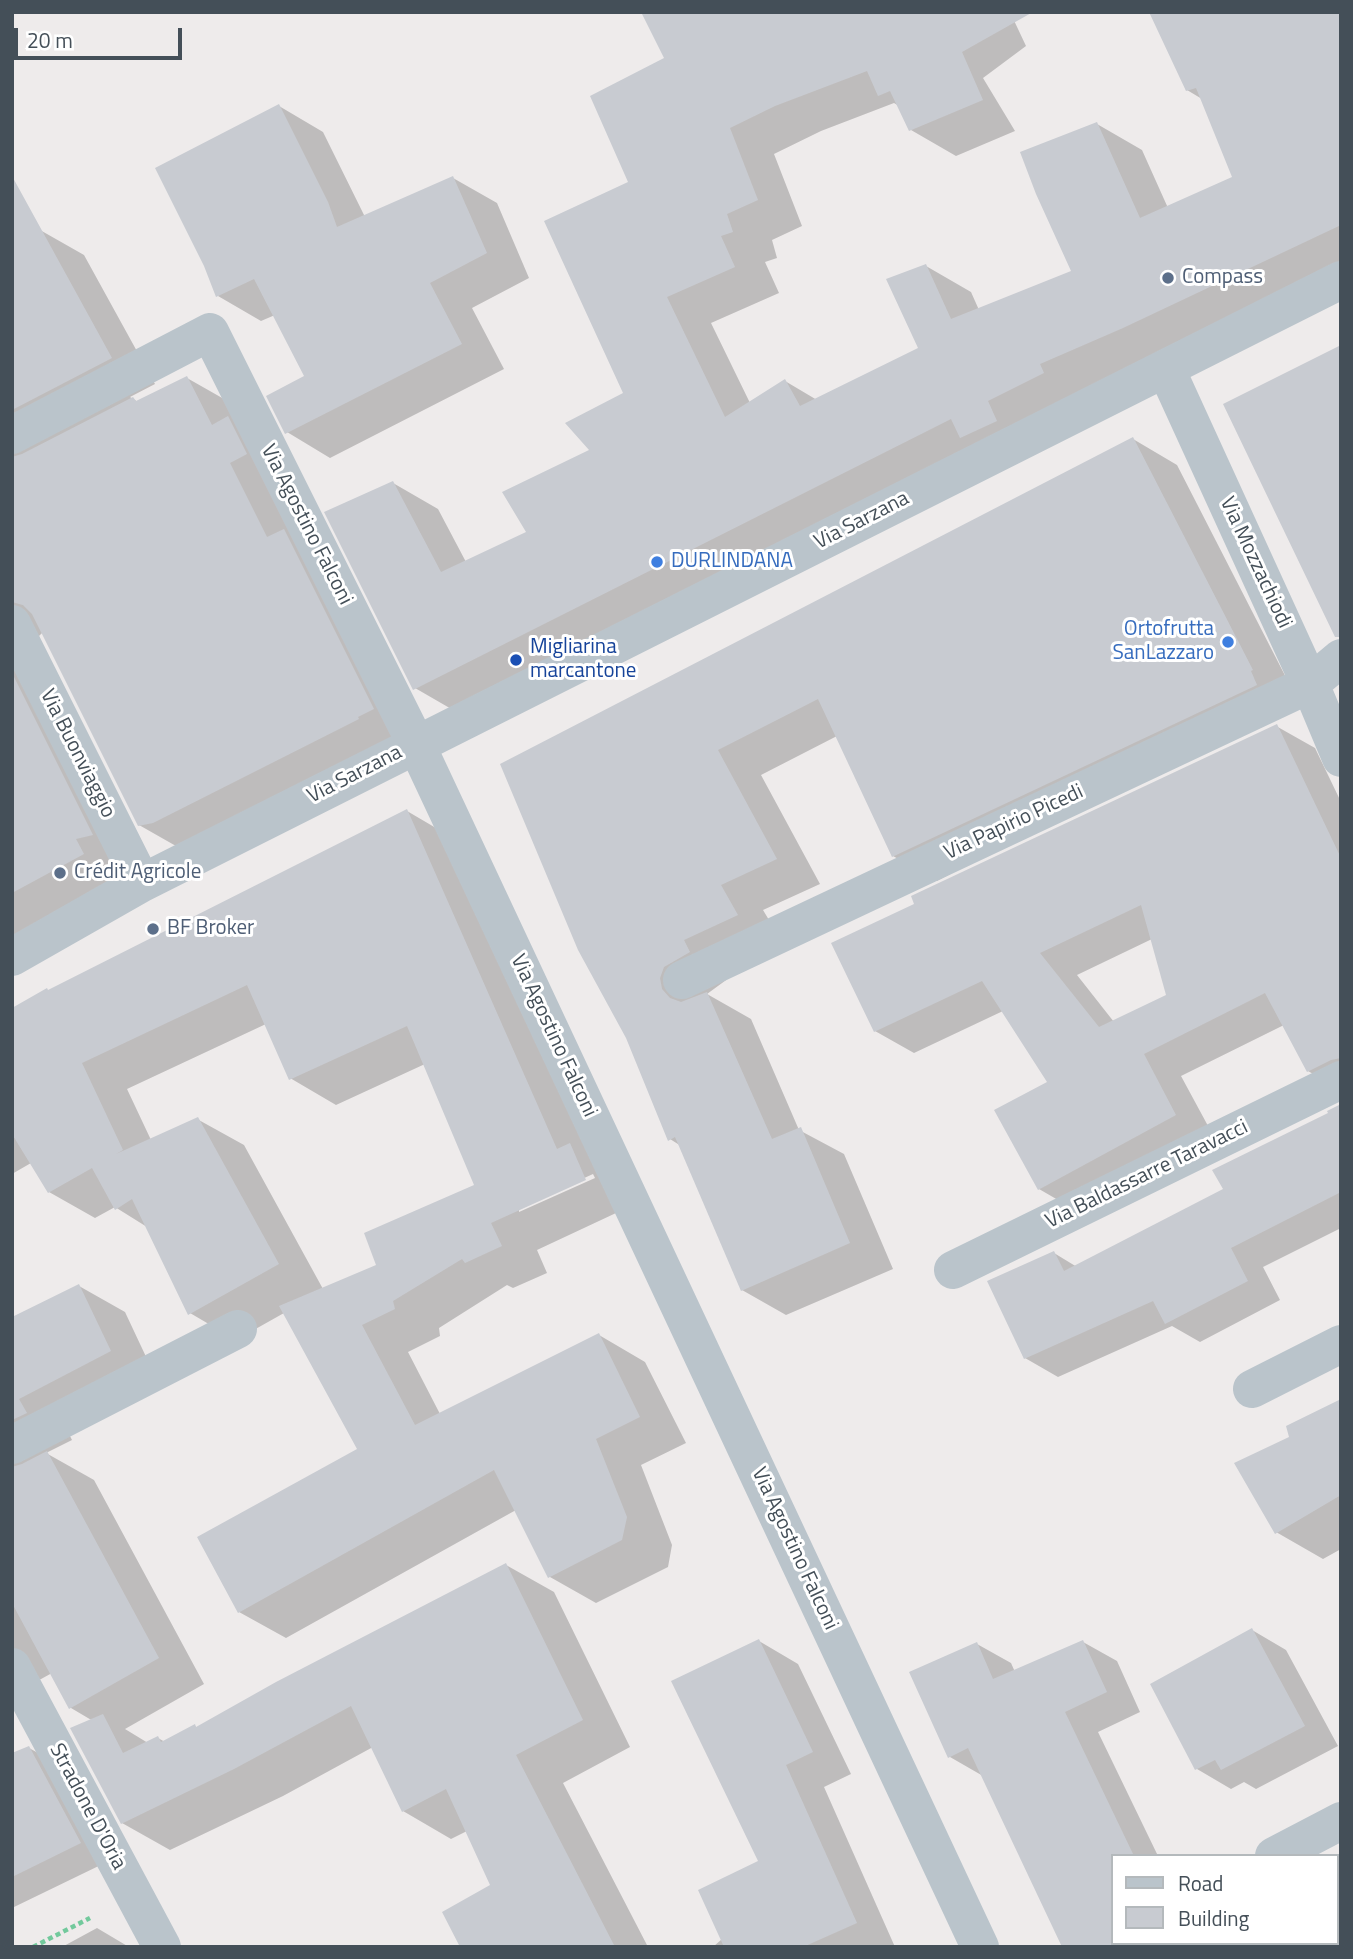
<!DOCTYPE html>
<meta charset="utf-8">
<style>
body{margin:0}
#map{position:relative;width:1353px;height:1959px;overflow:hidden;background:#eeebeb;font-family:"Titillium Web",sans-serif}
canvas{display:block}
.frame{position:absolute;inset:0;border:14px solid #444f58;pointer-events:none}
.legend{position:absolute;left:1111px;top:1854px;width:228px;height:91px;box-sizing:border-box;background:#fff;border:2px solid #b4b9bc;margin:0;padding:9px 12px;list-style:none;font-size:21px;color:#444f58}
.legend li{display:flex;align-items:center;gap:14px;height:35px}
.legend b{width:35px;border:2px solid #b4b9bc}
.scale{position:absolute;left:14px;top:28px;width:168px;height:32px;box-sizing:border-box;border:4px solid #444f58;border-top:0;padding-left:9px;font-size:21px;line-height:24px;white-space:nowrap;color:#444f58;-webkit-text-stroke:5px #fff;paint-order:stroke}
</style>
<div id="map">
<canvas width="1353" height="1959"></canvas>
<div class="frame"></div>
<ul class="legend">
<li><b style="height:9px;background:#bac4cb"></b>Road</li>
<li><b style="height:19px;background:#c8cbd1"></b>Building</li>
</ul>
<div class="scale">20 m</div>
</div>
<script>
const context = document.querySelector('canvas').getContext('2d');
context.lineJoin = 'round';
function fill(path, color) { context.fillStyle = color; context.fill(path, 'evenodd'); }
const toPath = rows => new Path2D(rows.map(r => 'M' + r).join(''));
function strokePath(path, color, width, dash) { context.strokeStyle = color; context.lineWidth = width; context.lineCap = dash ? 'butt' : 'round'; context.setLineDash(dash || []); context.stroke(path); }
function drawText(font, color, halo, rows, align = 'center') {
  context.font = font + ' "Titillium Web",sans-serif'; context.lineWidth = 6; context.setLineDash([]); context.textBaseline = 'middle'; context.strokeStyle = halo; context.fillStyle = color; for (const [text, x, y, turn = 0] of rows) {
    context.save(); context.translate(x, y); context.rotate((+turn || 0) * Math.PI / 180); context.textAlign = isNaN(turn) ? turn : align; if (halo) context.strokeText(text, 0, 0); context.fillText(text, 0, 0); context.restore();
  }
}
const shadow = toPath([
 [1010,12,1026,46,983,78,1015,131,956,156,911,130,899,106,894,103,821,131,774,154,802,226,772,240,777,258,765,262,779,293,711,323,750,403,785,381,817,400,920,349,926,266,971,292,979,310,1074,272,1097,124,1142,150,1168,208,1234,178,1202,99,1187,90,1341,12,1341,272,460,714,415,688,393,483,438,509,466,562,528,533,592,450,625,394,631,183,592,97],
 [279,106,323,132,365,217,453,178,497,203,529,278,472,308,504,369,330,458,287,432,306,377,275,315,261,321,218,296],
 [40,230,84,255,155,384,130,397,138,402,187,378,231,403,417,734,183,850,139,825,43,632,37,638,126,879,12,941,12,244],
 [1133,439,1177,465,1295,695,937,881,893,856,837,736,761,775,820,884,763,910,781,940,707,994,751,1019,799,1130,844,1154,893,1269,786,1315,742,1290,681,1146,670,1139,627,1037,502,765],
 [1276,726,1315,748,1341,802,1341,1090,1308,1071,1284,1025,1181,1076,1214,1137,1077,1211,1039,1189,1050,1082,1003,1011,914,1053,875,1031],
 [1152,939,1168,996,1114,1022,1077,975],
 [407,811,453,838,631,1206,537,1250,547,1273,513,1288,507,1285,439,1328,440,1336,408,1352,440,1414,599,1335,645,1362,686,1443,641,1465,672,1545,668,1567,596,1603,550,1577,516,1510,286,1638,239,1612,359,1450,284,1313,236,1340,190,1313,147,1227,115,1207,95,1218,49,1192,31,1163,12,1174,12,1010],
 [266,1024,290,1078,336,1105,425,1064,477,1186,379,1266,323,1289,244,1145,197,1119,151,1140,127,1089],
 [593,1174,595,1178,519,1212,519,1208],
 [1341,1106,1341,1228,1263,1267,1280,1300,1200,1342,1172,1326,1058,1377,1025,1358,1054,1253,1077,1267,1225,1190],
 [79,1286,125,1312,156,1378,65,1426,72,1440,46,1453,94,1480,204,1684,125,1729,148,1743,158,1738,165,1742,195,1726,197,1728,506,1565,554,1592,630,1747,563,1783,648,1947,462,1947,493,1886,467,1831,451,1839,403,1811,373,1747,283,1796,170,1850,122,1823,93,1721,71,1708,52,1673,12,1695,12,1319],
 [1341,1401,1341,1549,1323,1559,1276,1532,1291,1438],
 [1252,1630,1286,1650,1338,1746,1256,1789,1244,1782,1231,1789,1197,1769,1152,1684],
 [759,1641,798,1664,851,1774,824,1787,895,1947,713,1947,722,1939,761,1862],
 [1083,1642,1117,1661,1140,1712,1098,1732,1158,1856,1113,1856,1113,1943,1195,1943,1196,1947,1070,1947,983,1776,950,1757,977,1644,1011,1663,1015,1672],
 [29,1748,60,1765,111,1860,12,1908,12,1755],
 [1341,1907,1341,1947,1279,1947,1277,1943,1337,1943,1337,1909],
 [97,1928,129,1947,62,1947]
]);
const building = toPath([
 [641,12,1033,12,962,52,983,100,909,131,890,91,878,96,867,71,775,106,730,128,758,200,727,214,733,232,721,236,735,267,667,297,725,417,785,379,800,406,918,348,886,279,926,264,951,319,1071,271,1036,194,1020,152,1097,122,1140,218,1232,177,1196,88,1186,91,1149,12,1341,12,1341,225,1123,328,1040,364,1044,373,988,401,997,421,960,438,951,419,413,690,324,512,393,481,441,572,526,532,502,492,589,450,565,423,623,393,544,221,628,182,590,96,664,58],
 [279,104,328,202,337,227,453,176,487,253,430,283,462,344,285,434,266,396,304,376,254,279,216,297,204,266,155,168],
 [12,176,112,358,12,410],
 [1341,345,1341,637,1335,637,1223,404],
 [187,376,212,425,228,416,247,454,230,463,267,537,284,529,374,709,358,717,359,719,153,823,138,826,32,614,23,605,12,602,12,457,22,454,133,397,136,401],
 [1133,437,1253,670,1251,671,1257,685,892,857,818,699,718,750,777,859,721,885,738,915,684,940,690,952,664,967,660,978,662,989,670,998,681,1002,707,992,772,1139,801,1127,850,1243,741,1291,675,1137,668,1141,626,1038,578,950,500,764],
 [12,673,93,835,76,839,84,854,12,893],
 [1277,724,1341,858,1341,1058,1331,1060,1307,1072,1265,993,1144,1054,1176,1115,1038,1190,994,1110,1047,1082,982,981,874,1032,831,943,914,904,911,896],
 [1141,905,1166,995,1099,1027,1040,953],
 [407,809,557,1149,570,1143,586,1180,491,1223,502,1246,465,1263,462,1259,393,1301,395,1309,362,1325,415,1425,599,1333,640,1417,596,1439,627,1517,622,1540,548,1578,494,1470,238,1613,197,1537,357,1449,279,1306,376,1265,364,1233,474,1185,407,1026,289,1080,247,985,82,1063,123,1150,116,1154,198,1117,279,1264,188,1315,132,1199,115,1210,92,1168,48,1193,12,1134,12,1008,47,988,48,990],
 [1341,1104,1341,1192,1231,1248,1248,1281,1165,1324,1153,1301,1024,1359,987,1281,1054,1251,1064,1271,1223,1189,1212,1170,1328,1113,1327,1111],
 [79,1284,111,1351,19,1399,27,1413,12,1420,12,1317],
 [1341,1399,1341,1495,1275,1534,1234,1463,1289,1437,1286,1426],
 [47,1451,159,1658,69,1709,12,1603,12,1467,22,1464],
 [506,1563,583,1720,516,1755,615,1947,460,1947,442,1912,490,1885,446,1789,402,1812,351,1706,234,1769,121,1824,70,1728,103,1714,123,1753,158,1736,161,1742,195,1724,196,1727,276,1682],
 [1252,1628,1305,1726,1221,1770,1215,1760,1195,1770,1150,1684],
 [759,1639,813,1752,786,1765,857,1923,803,1947,724,1947,698,1890,758,1861,671,1681],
 [1083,1640,1107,1692,1065,1712,1134,1856,1113,1856,1113,1947,1062,1947,968,1748,948,1758,909,1672,977,1642,993,1679],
 [29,1746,81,1843,12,1877,12,1753]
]);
const path = toPath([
 [33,1947,90,1918]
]);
const minor = toPath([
 [1166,369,1310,684,1341,758],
 [12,435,210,332,416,744,980,1947],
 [12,624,142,883],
 [12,957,142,883,1341,280],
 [682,980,1310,684,1341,658],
 [953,1270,1341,1080],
 [1252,1389,1341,1344],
 [12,1445,238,1329],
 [12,1667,162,1947],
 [1274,1856,1341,1821]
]);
const markers = [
 [1168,278,7,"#5c6f8a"],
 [657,562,7,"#3f7fe0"],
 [1228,642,7,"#3f7fe0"],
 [516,660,7,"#1a4fb4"],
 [60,873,7,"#5c6f8a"],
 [153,929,7,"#5c6f8a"]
];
const serviceNames = [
 ["Compass",1182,278],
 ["Crédit Agricole",74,873],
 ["BF Broker",167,929]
];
const streetNames = [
 ["Via Sarzana",862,521,-27],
 ["Via Agostino Falconi",306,525,63],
 ["Via Mozzachiodi",1255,563,65],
 ["Via Buonviaggio",77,754,63],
 ["Via Sarzana",355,775,-27],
 ["Via Papirio Picedi",1014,823,-25],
 ["Via Agostino Falconi",553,1036,65],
 ["Via Baldassarre Taravacci",1147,1175,-26],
 ["Via Agostino Falconi",794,1549,65],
 ["Stradone D'Oria",87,1807,62]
];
const shopNames = [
 ["DURLINDANA",671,562],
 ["Ortofrutta",1214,630,"right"],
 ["SanLazzaro",1214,654,"right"]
];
const transitNames = [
 ["Migliarina",530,648],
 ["marcantone",530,672]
];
fill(shadow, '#0003');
fill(building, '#c8cbd1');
strokePath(path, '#72c99c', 4.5, [5, 3.5]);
strokePath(minor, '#bac4cb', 38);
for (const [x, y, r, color] of markers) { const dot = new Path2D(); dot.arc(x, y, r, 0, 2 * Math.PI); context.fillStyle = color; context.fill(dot); strokePath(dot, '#fff', 2.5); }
drawText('21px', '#4e5e75', '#fff', serviceNames, 'left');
drawText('21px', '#444f58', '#fff', streetNames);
drawText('21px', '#366cbe', '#fff', shopNames, 'left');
drawText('21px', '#164399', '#fff', transitNames, 'left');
</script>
